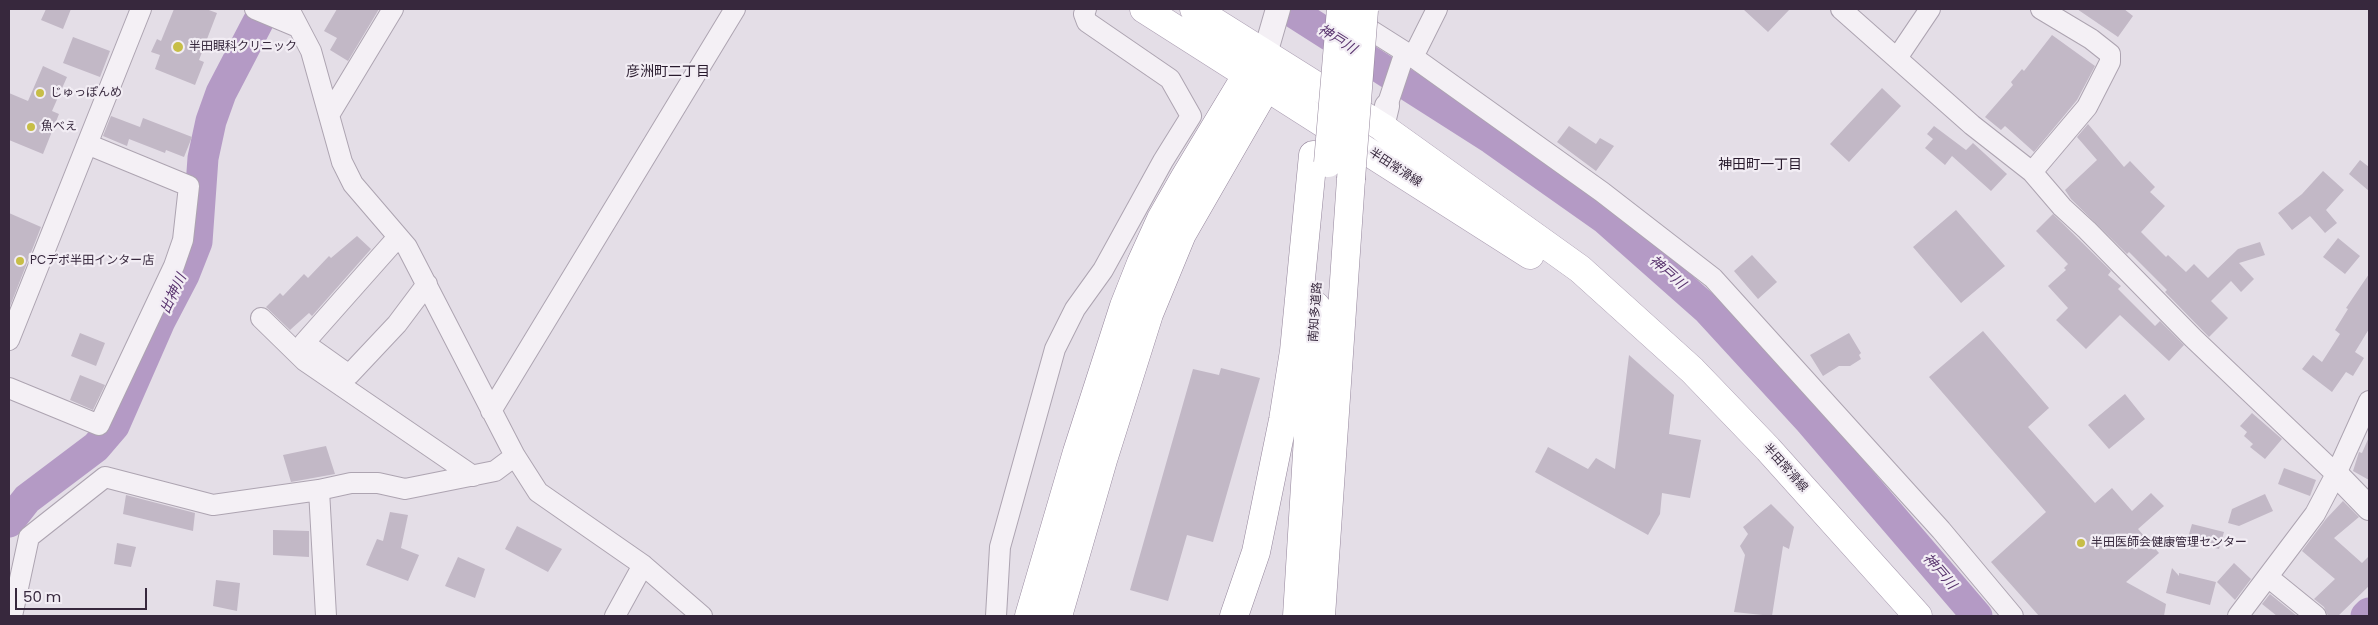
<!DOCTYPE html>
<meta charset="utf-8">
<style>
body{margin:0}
#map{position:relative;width:2378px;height:625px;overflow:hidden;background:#e4dee7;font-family:Poppins,sans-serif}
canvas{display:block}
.frame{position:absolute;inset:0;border:10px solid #37283d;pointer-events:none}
.scale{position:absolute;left:15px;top:588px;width:132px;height:22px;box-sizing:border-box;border:2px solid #37283d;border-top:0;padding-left:6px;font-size:15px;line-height:18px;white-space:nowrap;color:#37283d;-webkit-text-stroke:4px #f2edf4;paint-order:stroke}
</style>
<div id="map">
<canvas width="2378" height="625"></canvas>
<div class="frame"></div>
<div class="scale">50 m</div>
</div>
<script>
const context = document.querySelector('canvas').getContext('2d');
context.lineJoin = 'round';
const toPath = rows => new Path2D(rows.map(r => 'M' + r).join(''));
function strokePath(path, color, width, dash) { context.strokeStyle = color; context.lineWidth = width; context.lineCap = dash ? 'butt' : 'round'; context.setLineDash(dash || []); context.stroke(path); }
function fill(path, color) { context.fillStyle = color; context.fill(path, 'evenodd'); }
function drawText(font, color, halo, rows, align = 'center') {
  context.font = font + ' Poppins,"Noto Sans JP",sans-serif'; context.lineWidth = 4.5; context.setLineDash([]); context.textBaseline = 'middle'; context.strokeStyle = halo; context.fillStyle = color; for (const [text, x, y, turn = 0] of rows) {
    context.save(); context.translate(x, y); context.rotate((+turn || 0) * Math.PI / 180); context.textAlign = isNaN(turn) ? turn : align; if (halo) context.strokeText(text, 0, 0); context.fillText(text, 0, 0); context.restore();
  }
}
const river = toPath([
 [1288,9,1492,139,1604,218,1708,310,1808,419,1977,616],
 [9,522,27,499,96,447,114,426,160,321,184,275,197,242,203,158,211,121,221,93,258,22],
 [2366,616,2369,613]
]);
const building = toPath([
 [46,9,71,9,63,29,41,20],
 [174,9,206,9,217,13,199,60,204,62,195,85,155,69,160,55,151,52,157,39,161,41],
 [337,9,379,9,348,61,330,50,337,38,324,31],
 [1743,9,1790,9,1768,32],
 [2077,9,2124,9,2133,16,2118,37],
 [2052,35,2095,66,2077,100,2034,152,2005,126,2001,130,1985,117,2013,85,2011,82,2022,69,2024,71],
 [73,37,110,51,100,77,63,63],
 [43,66,67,77,52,111,59,114,43,154,9,140,9,93,28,101],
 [1882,88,1901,106,1849,162,1830,144],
 [111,116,140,127,143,118,192,137,184,157,166,150,165,153,129,139,127,146,103,136],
 [2088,124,2124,167,2130,161,2155,187,2150,192,2165,206,2141,232,2166,257,2168,255,2186,272,2194,264,2208,278,2238,249,2260,242,2265,255,2239,263,2254,279,2241,292,2231,281,2211,301,2228,318,2209,337,2165,292,2167,290,2129,252,2127,254,2071,199,2065,190,2097,160,2077,137],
 [1569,126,1596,144,1600,138,1614,146,1596,171,1557,142],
 [1934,126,1966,150,1973,143,2007,174,1991,191,1952,156,1945,165,1925,148,1933,139,1927,134],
 [2360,160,2369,167,2369,191,2349,174],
 [2323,171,2344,190,2326,210,2337,223,2325,233,2310,216,2292,230,2278,213,2302,194],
 [1956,210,2005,266,1961,303,1913,247],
 [9,213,41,227,9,309],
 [2053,214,2111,271,2108,275,2121,286,2118,289,2155,326,2160,321,2184,345,2169,361,2120,315,2086,349,2056,320,2068,308,2048,286,2066,270,2064,268,2068,264,2036,231],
 [357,236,371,249,312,316,309,313,290,330,266,307,280,293,283,296,304,274,308,278,329,256,331,258],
 [2338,238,2360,256,2345,274,2323,257],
 [1752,255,1777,282,1758,299,1734,271],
 [2369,274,2369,329,2355,352,2364,358,2353,376,2346,372,2332,392,2302,369,2313,355,2322,362,2340,334,2335,330,2348,309,2346,308],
 [1983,331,2049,408,2028,427,2095,503,2112,488,2132,511,2151,493,2164,506,2138,529,2159,553,2126,582,2166,604,2164,616,2039,616,1991,562,2046,512,1929,377],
 [80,333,105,343,96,366,71,356],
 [1849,333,1861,353,1859,355,1861,359,1850,366,1839,366,1823,376,1810,355],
 [1629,355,1674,395,1669,434,1701,440,1690,498,1662,493,1660,514,1648,535,1535,472,1548,447,1588,469,1596,458,1615,469],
 [1221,368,1260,378,1213,542,1187,535,1168,601,1130,590,1193,369,1219,375],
 [80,375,105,385,93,410,70,400],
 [2125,394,2145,419,2109,449,2088,425],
 [2252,413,2282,439,2265,459,2250,447,2253,444,2244,436,2247,432,2240,426],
 [2369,437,2369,480,2353,471,2359,452,2362,453],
 [326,446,335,474,291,482,283,455],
 [2284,468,2316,480,2310,496,2278,484],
 [2265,494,2273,511,2239,526,2228,523,2232,509],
 [126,495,195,513,193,531,123,514],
 [2343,501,2359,517,2334,538,2362,563,2369,556,2369,586,2338,616,2328,616,2324,607,2314,599,2335,579,2302,551,2326,519],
 [1771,504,1794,527,1789,549,1783,546,1772,616,1734,612,1745,555,1740,546,1748,534,1743,527],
 [390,512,408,515,401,548,419,555,408,581,366,565,377,539,383,541],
 [2192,524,2224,532,2219,549,2187,541],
 [517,526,562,549,548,572,505,549],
 [273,530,309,531,309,557,273,555],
 [117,543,136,547,131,567,114,564],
 [458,557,485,569,475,598,445,586],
 [2234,563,2251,579,2235,600,2217,582],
 [2172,568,2179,576,2179,573,2216,582,2210,605,2166,593],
 [216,580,240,583,237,611,213,606],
 [2270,594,2297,616,2277,616,2262,604]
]);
const minor = toPath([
 [255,9,298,27],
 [289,9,311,51,342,162,353,184,407,247,515,456,538,492,643,565,702,616],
 [1841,9,1972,125,2032,172,2062,207,2087,230,2193,338,2336,474],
 [1353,19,1413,57,1602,192,1713,278,1941,530,2013,616],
 [1413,57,1437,9],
 [1897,58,1930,9],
 [1387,106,1405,52],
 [329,115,393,9],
 [2032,172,2087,107,2110,62,2110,54,2091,39,2041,9],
 [398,237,304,343,349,375,397,324,427,284],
 [261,318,305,361,473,476],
 [9,340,141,9],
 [9,388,99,425,174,266,183,240,189,186,87,144],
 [491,411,735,9],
 [2268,577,2316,616],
 [12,616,29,537,105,477,213,505,319,490],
 [326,616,319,490,351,483,378,483,405,489,495,471,515,456],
 [615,616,643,565],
 [996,616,1000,547,1055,349,1075,309,1103,270,1163,161,1191,116,1170,79,1087,22,1084,14,1086,9],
 [2238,616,2315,514,2336,474,2369,401]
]);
const tertiary = toPath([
 [1265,54,1278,9],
 [1382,127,1387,106],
 [2336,474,2369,508]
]);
const primary = toPath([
 [1144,9,1530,255],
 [1194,9,1382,127,1580,269,1692,370,1768,449,1918,616]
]);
const motorway = toPath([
 [1029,616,1077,452,1124,306,1141,263,1161,219,1185,177,1246,76,1265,54],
 [1058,616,1103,460,1149,314,1182,234,1266,88,1265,54],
 [1234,616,1256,552,1283,420,1294,351,1313,155],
 [1297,616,1316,306],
 [1321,616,1351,179]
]);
const motorwayBridge = toPath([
 [1328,163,1341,9],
 [1351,179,1364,10]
]);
const markers = [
 [178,47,6,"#c7be47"],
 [40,93,5,"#c7be47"],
 [31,127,5,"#c7be47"],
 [20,261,5,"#c7be47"],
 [2081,543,5,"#c7be47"]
];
const poiNames = [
 ["半田眼科クリニック",189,47],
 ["じゅっぽんめ",50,93],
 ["魚べえ",41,127],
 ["PCデポ半田インター店",30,261],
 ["半田医師会健康管理センター",2091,543]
];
const streetNames = [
 ["半田常滑線",1395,168,33],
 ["南知多道路",1316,312,-86],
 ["半田常滑線",1785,468,48]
];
const waterNames = [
 ["神戸川",1337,40,32],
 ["神戸川",1667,273,41],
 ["出神川",174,294,-65],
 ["神戸川",1939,572,49]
];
const neighbourhoodNames = [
 ["彦洲町二丁目",668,72],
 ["神田町一丁目",1760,165]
];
strokePath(river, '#b49ac5', 31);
fill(building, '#c2b8c6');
strokePath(minor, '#ada4b1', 22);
strokePath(tertiary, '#ada4b1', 26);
strokePath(primary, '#ab9eb2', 29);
strokePath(motorway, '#95869c', 29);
strokePath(minor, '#f4f0f5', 20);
strokePath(tertiary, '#f4f0f5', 24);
strokePath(primary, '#fff', 28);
strokePath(motorway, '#fff', 28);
strokePath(motorwayBridge, '#95869c', 29, []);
strokePath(motorwayBridge, '#fff', 28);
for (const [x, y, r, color] of markers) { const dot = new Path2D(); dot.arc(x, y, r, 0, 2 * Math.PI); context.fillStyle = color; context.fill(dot); strokePath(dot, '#f2edf4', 2); }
drawText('12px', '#37283d', '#f2edf4', poiNames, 'left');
drawText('12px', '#37283d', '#f2edf4', streetNames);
drawText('italic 14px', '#59346e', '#f2edf4', waterNames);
drawText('14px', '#281a2d', '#f2edf4', neighbourhoodNames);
</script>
